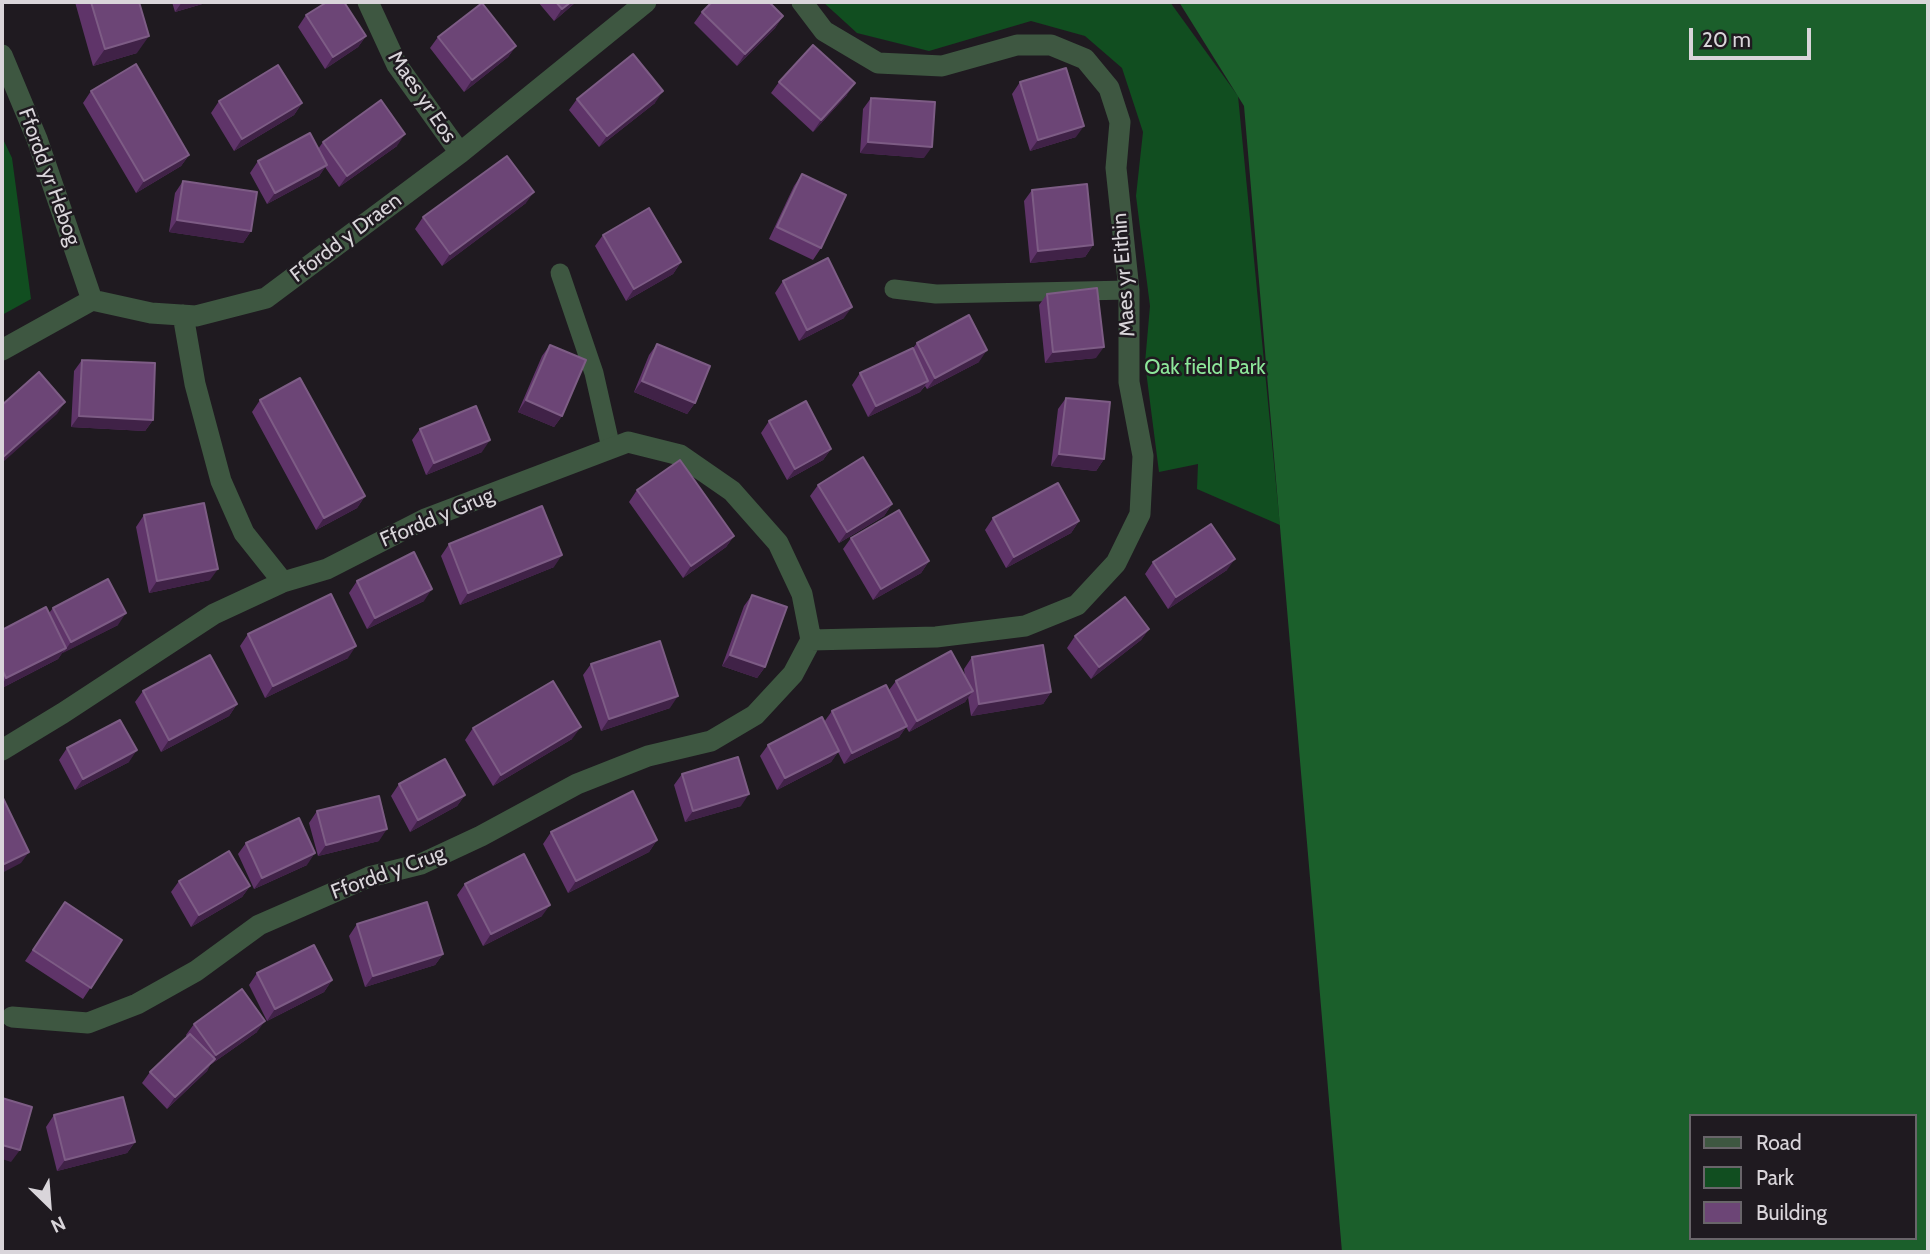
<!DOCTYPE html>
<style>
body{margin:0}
#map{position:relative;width:1930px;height:1254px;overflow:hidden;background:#1f1a20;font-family:Cabin,sans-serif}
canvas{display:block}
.frame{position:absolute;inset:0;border:4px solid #d9d5da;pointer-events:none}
.legend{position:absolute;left:1689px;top:1114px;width:228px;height:126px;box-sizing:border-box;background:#1f1a20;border:2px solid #69656a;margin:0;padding:9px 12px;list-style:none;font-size:21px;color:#d9d5da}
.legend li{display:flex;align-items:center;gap:14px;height:35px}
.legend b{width:35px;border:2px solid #69656a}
.north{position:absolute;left:14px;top:1170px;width:70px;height:70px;-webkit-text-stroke:5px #1f1a20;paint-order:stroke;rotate:155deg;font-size:19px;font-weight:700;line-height:28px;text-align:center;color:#d9d5da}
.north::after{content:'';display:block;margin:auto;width:24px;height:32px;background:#d9d5da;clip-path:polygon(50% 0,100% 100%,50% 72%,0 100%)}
.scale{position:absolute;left:1689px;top:28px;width:122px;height:32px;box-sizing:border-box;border:4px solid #d9d5da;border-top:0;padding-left:9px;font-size:21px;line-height:24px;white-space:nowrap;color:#d9d5da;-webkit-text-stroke:5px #1f1a20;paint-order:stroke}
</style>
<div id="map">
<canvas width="1930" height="1254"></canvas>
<div class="frame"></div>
<ul class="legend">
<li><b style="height:9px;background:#3e5741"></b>Road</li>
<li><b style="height:19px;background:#114e20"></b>Park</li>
<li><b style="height:19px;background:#6c4576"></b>Building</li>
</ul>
<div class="north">N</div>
<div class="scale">20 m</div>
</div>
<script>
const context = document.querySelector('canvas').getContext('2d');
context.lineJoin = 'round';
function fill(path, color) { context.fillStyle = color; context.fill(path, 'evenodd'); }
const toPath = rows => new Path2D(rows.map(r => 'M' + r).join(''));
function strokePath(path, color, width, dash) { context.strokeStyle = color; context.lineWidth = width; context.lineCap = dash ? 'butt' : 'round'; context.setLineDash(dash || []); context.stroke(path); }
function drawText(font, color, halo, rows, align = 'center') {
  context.font = font + ' Cabin,sans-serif'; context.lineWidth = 5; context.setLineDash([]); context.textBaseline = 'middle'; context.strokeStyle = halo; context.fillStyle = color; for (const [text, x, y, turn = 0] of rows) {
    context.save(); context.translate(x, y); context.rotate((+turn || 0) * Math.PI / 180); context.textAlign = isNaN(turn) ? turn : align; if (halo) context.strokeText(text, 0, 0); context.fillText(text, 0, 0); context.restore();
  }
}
const green = toPath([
 [823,2,1170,2,1238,96,1280,525,1197,489,1198,464,1159,472,1145,363,1150,306,1136,196,1143,132,1122,68,1085,36,1031,21,929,51,857,33],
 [2,137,12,158,31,299,2,315]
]);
const forest = toPath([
 [1179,2,1928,2,1928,1252,1342,1252,1244,106],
 [1690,1116,1914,1116,1914,1238,1690,1238]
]);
const lane = toPath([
 [560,273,594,373,611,448],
 [894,289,936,294,1129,290]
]);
const street = toPath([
 [368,2,397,65,460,153],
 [802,2,824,31,878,63,942,66,1017,45,1051,45,1085,59,1109,88,1120,122,1116,168,1129,290,1129,382,1143,456,1140,514,1116,563,1077,605,1025,626,936,637,811,640],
 [2,55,37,139,92,300],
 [183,315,195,384,221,481,244,533,283,582],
 [2,350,92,300,151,313,196,316,266,298,460,153,646,2],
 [2,750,63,713,214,614,283,582,327,569,425,519,628,442,680,455,732,491,778,543,802,594,811,640],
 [12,1017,88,1023,137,1004,196,971,259,925,369,877,421,864,481,836,577,784,648,756,711,741,755,715,793,674,811,640]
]);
const wall = toPath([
 [75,2,139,2,137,53,93,66],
 [172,2,209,2,175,12],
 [538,2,576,2,554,21],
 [702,12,783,16,775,28,737,66,694,23],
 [306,15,366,36,358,47,325,69,298,27],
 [438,37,516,46,508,57,464,92,430,48],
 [779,82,847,95,813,132,771,93],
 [1020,82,1076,137,1030,151,1012,94],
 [91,91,189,155,181,166,136,193,83,103],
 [871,98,924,158,860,153,863,109],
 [577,99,655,103,599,147,569,110],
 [219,101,302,103,294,115,234,151,211,113],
 [323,142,397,146,339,187,325,167,319,176,267,204,250,173,258,161,318,149],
 [802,174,821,248,813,260,769,239,794,186],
 [183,181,251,231,243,243,169,232,175,193],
 [1032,190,1093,245,1085,257,1030,263,1024,201],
 [526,203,442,266,415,229,423,217],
 [603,235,681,262,673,274,626,301,595,246],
 [783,281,844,318,799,341,775,293],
 [1047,294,1096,358,1045,363,1039,305],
 [917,343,979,362,927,389,925,386,920,392,868,417,852,385,860,373,913,348],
 [657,344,695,403,687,414,634,392,649,355],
 [550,345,562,416,554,427,518,412,542,356],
 [82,360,153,420,145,431,71,427,74,371],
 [1066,398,1104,459,1096,471,1051,466,1058,409],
 [260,400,365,496,357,508,316,530,252,412],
 [769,421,831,449,823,460,787,480,761,433],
 [420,429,482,452,426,475,412,440],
 [818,485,892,504,884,516,839,543,810,496],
 [637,490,734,536,726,547,683,578,629,502],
 [144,515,210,580,149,593,136,527],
 [993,518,1079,521,1071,533,1006,568,985,530],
 [851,538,929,561,921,573,873,600,843,549],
 [449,544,554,567,460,605,441,556],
 [1153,562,1227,570,1168,609,1145,574],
 [357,581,424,601,367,629,349,593],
 [752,595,765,667,757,678,722,666,744,606],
 [53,608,118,625,62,653,58,659,2,688,2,630,49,613],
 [1149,629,1141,640,1091,679,1067,648,1075,636],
 [248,634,348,658,265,698,240,646],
 [972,657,1051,692,1043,704,971,716,968,697,965,702,909,732,906,727,899,737,844,764,838,752,831,762,777,790,760,756,768,745,824,722,832,711,889,690,896,681,965,677,964,669],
 [591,664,670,708,601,731,583,675],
 [143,691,237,704,229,716,161,752,135,702],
 [473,728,572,739,493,786,465,740],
 [67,748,129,762,75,790,59,760],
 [682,774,741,806,685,822,674,785],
 [399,784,465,795,457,806,410,832,391,796],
 [317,811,379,841,318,856,309,823],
 [551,832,657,840,649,852,568,893,543,844],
 [246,843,307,865,254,889,238,854],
 [179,881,250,886,242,897,191,927,171,892],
 [465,884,542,916,483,946,457,895],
 [65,902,122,940,83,999,25,961],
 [357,924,443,954,435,965,365,987,349,936],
 [257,973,332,980,324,992,267,1021,249,985],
 [194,1024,257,1032,210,1065,207,1071,167,1109,142,1083,150,1072,187,1037,186,1035],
 [54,1115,135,1142,127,1153,57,1171,46,1127]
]);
const shadedWall = toPath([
 [182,2,209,2,175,12],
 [571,2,576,2,554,21,562,9],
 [783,16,775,28,737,66,745,54],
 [149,36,137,53,93,66,105,49],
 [366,36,358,47,325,69,333,57],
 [516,46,508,57,464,92,472,80],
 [855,83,847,95,813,132,821,120],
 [663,91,655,103,599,147,607,136],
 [302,103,294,115,234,151,242,139],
 [1084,126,1076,137,1030,151,1038,140],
 [405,134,397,146,339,187,347,176],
 [868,142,932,147,924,158,860,153],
 [189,155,181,166,136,193,144,181],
 [327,165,319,176,267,204,275,193],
 [534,192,526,203,442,266,450,254],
 [177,220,251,231,243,243,169,232],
 [1093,245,1085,257,1030,263,1038,251],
 [681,262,673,274,626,301,634,289],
 [852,307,844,318,799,341,807,330],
 [1104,347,1096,358,1045,363,1053,352],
 [987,350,979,362,927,389,935,378],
 [642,381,695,403,687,414,634,392],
 [928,381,920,392,868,417,876,406],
 [526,400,562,416,554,427,518,412],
 [65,402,57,414,2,463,2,458],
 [79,416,153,420,145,431,71,427],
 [490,440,482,452,426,475,434,463],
 [831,449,823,460,787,480,795,469],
 [1059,454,1104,459,1096,471,1051,466],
 [365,496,357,508,316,530,324,518],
 [892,504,884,516,839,543,847,532],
 [1079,521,1071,533,1006,568,1014,557],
 [734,536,726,547,683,578,691,566],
 [562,555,554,567,460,605,468,593],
 [1235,559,1227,570,1168,609,1176,597],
 [929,561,921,573,873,600,881,589],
 [218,569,210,580,149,593,157,581],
 [432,589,424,601,367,629,375,618],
 [126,613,118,625,63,653,71,642],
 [1149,629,1141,640,1091,679,1099,667],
 [356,646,348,658,265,698,273,686],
 [66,648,58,659,2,688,2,685,6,678],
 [730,655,765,667,757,678,722,666],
 [973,691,965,702,909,732,917,721],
 [1051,692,1043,704,971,716,979,704],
 [678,696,670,708,601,731,609,719],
 [237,704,229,716,161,752,169,740],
 [907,726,899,737,844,764,852,753],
 [581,727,572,739,493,786,501,775],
 [137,750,129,762,75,790,83,779],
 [839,751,831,762,777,790,785,778],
 [749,794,741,806,685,822,693,811],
 [465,795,457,806,410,832,418,820],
 [387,829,379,841,318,856,326,845],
 [657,840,649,852,568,893,576,881],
 [29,852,21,863,2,873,2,865],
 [315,853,307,865,254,889,262,878],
 [250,886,242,897,191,927,199,915],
 [550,905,542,916,483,946,491,934],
 [443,954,435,965,365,987,373,976],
 [332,980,324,992,267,1021,275,1009],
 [265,1021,257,1032,210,1065,207,1071,167,1109,175,1097,212,1062,216,1055],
 [135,1142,127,1153,57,1171,65,1160],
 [2,1145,20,1150,11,1162,2,1159]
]);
const building = toPath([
 [91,2,139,2,149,36,105,49,91,2],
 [327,2,344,2,366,36,333,57,306,15,327,2],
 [556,2,571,2,562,9,556,2],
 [712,2,769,2,783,16,745,54,702,12,712,2],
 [482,3,516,46,472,80,438,37,482,3],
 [813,45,855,83,821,120,779,82,813,45],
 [633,54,663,91,607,136,577,99,633,54],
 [136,64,189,155,144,181,91,91,136,64],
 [278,65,302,103,242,139,219,101,278,65],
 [1066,68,1084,126,1038,140,1020,82,1066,68],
 [871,98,935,102,932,147,868,142,871,98],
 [381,100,405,134,347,176,323,142,381,100],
 [310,133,327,165,275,193,258,161,310,133],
 [507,156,534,192,450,254,423,217,507,156],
 [802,174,846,195,821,248,777,227,802,174],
 [183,181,257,192,251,231,177,220,183,181],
 [1087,184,1093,245,1038,251,1032,190,1087,184],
 [649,208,681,262,634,289,603,235,649,208],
 [828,258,852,307,807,330,783,281,828,258],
 [1097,288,1104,347,1053,352,1047,294,1097,288],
 [969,315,987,350,935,378,917,343,969,315],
 [657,344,710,366,695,403,642,381,657,344],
 [550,345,586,360,562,416,526,400,550,345],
 [913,348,928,381,876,406,860,373,913,348],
 [82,360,155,363,153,420,79,416,82,360],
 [39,372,65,402,2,458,2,405,39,372],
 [300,378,365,496,324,518,260,400,300,378],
 [1066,398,1110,402,1104,459,1059,454,1066,398],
 [806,401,831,449,795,469,769,421,806,401],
 [476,406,490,440,434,463,420,429,476,406],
 [863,457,892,504,847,532,818,485,863,457],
 [680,460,734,536,691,566,637,490,680,460],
 [1058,483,1079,521,1014,557,993,518,1058,483],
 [204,503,218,569,157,581,144,515,204,503],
 [542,506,562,555,468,593,449,544,542,506],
 [899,510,929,561,881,589,851,538,899,510],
 [1211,524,1235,559,1176,597,1153,562,1211,524],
 [414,552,432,589,375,618,357,581,414,552],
 [108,579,126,613,71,642,53,608,108,579],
 [331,594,356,646,273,686,248,634,331,594],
 [752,595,787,607,765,667,730,655,752,595],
 [1125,597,1149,629,1099,667,1075,636,1125,597],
 [46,607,66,648,6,678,2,669,2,630,46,607],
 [660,641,678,696,609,719,591,664,660,641],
 [1043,645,1051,692,979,704,972,657,1043,645],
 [951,651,973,691,917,721,896,681,951,651],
 [210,655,237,704,169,740,143,691,210,655],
 [553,681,581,727,501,775,473,728,553,681],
 [886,685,907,726,852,753,832,711,886,685],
 [822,717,839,751,785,778,768,745,822,717],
 [120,720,137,750,83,779,67,748,120,720],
 [738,757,749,794,693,811,682,774,738,757],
 [445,759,465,795,418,820,399,784,445,759],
 [633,791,657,840,576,881,551,832,633,791],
 [2,796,29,852,2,865,2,796],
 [379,796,387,829,326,845,317,811,379,796],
 [299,818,315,853,262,878,246,843,299,818],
 [229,851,250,886,199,915,179,881,229,851],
 [524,854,550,905,491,934,465,884,524,854],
 [65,902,122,940,91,988,33,950,65,902],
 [427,902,443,954,373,976,357,924,427,902],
 [314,945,332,980,275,1009,257,973,314,945],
 [242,989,265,1021,216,1055,194,1024,242,989],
 [190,1034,215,1059,175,1097,150,1072,190,1034],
 [123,1097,135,1142,65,1160,54,1115,123,1097],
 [2,1098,32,1107,20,1150,2,1145,2,1098]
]);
const streetNames = [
 ["Maes yr Eos",422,97,56],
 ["Ffordd yr Hebog",49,177,70],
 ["Ffordd y Draen",346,238,-37],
 ["Maes yr Eithin",1124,275,-94],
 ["Ffordd y Grug",437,518,-23],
 ["Ffordd y Crug",388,873,-20]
];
const parkNames = [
 ["Oak field Park",1205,368]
];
fill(green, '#114e20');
fill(forest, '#1b5f2b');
strokePath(lane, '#3e5741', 19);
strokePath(street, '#3e5741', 21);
fill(wall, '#5f3469');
fill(shadedWall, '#402247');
fill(building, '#6c4576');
strokePath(building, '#7d5c85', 2);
drawText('21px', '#d9d5da', '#1f1a20', streetNames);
drawText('21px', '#8de79a', '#1f1a20', parkNames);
</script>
